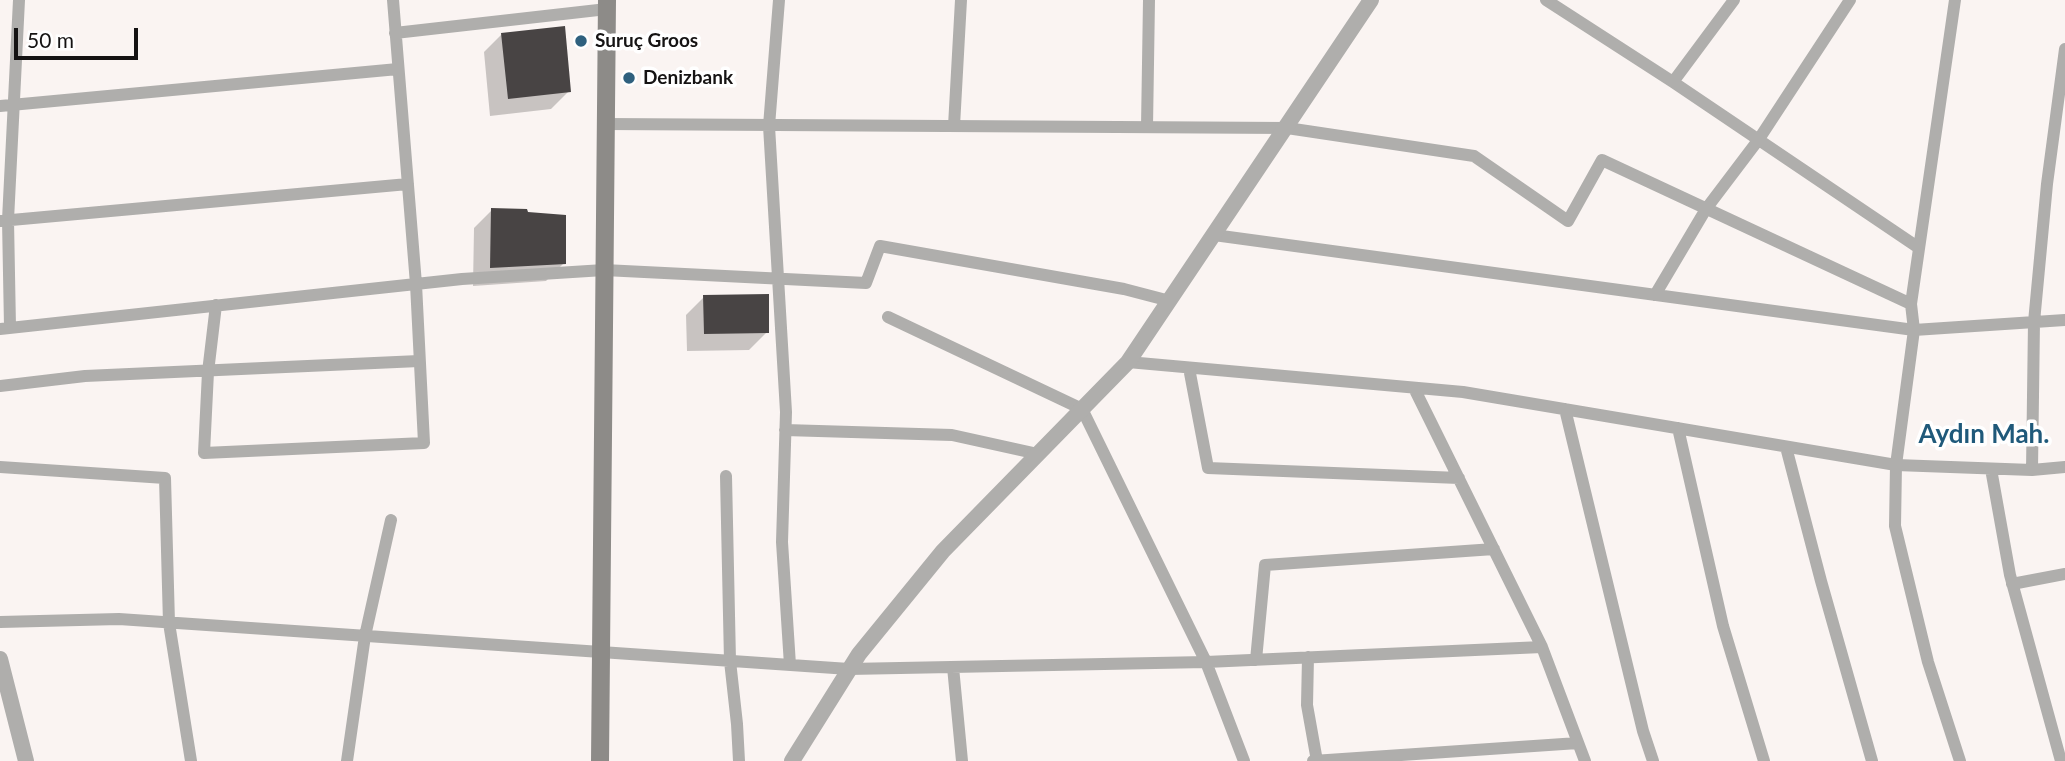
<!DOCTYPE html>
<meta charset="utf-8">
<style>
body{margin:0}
#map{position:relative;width:2065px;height:761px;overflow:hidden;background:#faf4f2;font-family:Lato,sans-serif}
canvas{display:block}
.scale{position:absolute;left:14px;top:28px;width:124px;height:32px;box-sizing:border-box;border:4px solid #151313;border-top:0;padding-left:9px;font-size:21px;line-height:24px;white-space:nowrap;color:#151313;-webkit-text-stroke:5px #fff;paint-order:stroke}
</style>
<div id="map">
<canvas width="2065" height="761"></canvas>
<div class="scale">50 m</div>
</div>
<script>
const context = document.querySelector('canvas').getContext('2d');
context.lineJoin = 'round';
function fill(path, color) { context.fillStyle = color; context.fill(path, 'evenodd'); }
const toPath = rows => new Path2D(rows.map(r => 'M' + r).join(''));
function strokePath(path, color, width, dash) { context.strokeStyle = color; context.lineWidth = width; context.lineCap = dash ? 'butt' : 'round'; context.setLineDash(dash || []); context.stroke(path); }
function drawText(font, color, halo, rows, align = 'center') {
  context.font = font + ' Lato,sans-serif'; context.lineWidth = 7; context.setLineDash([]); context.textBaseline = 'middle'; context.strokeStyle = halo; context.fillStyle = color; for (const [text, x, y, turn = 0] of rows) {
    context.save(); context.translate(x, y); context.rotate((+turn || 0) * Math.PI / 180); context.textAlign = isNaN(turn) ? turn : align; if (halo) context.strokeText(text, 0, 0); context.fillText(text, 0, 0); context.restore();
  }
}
const shadow = toPath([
 [502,34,569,91,551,109,490,116,484,52],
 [492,210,526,214,564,263,546,281,473,286,474,228],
 [704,297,767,332,749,350,687,351,686,315]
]);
const building = toPath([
 [565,26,571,92,508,99,501,33],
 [491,208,527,209,528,212,566,215,566,264,490,268],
 [769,294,769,333,704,334,703,295]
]);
const minor = toPath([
 [779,0,769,126,786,412,782,542,790,665],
 [1546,0,1673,82,1919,248],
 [1955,0,1911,304,1914,330,1896,465,1895,526,1928,662,1960,761],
 [395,33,607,9],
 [1673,82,1734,0],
 [0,106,398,69],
 [606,124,1287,128,1474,156,1568,221,1602,160,1911,304],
 [954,126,961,0],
 [1147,127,1149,0],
 [0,221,408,184],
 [1214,235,1914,330,2065,320],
 [1655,295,1706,209,1759,139,1850,0],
 [216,305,208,372,204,453,424,443,416,284,393,0],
 [888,317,1082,409,1206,662,1244,761],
 [10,327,8,220,19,0],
 [0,329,462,279,604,270,866,283,880,246,1124,289,1170,301],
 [1128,362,1463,392,1896,465,2032,470,2065,467],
 [1189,368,1208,468,1459,478],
 [0,386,85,376,419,361],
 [1414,388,1542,647,1585,761],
 [1565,409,1643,731,1653,761],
 [1678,428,1723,626,1764,761],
 [785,430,952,435,1038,454],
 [1786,447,1821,581,1872,761],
 [0,467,165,478,169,623,191,761],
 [1991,469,2010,575,2061,761],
 [2032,470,2034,322,2047,184,2065,49],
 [726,476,730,661,737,724,739,761],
 [2012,584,2065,574],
 [0,622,119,619,849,669,1206,662,1542,647],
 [1308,657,1307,705,1317,761],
 [1256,660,1265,565,1494,549],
 [953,667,962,761],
 [347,761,365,636,391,520],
 [1313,761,1578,743]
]);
const tertiary = toPath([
 [0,659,26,761],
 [792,761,859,654,943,551,1128,362,1371,0]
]);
const secondary = toPath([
 [600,761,607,0]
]);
const markers = [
 [581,41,7,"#2f607e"],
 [629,78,7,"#2f607e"]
];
const poiNames = [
 ["Suruç Groos",595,41],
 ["Denizbank",643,78]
];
const districtNames = [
 ["Aydın Mah.",1984,435]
];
fill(shadow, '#0003');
fill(building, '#484444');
strokePath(minor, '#afaeac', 12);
strokePath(tertiary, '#afaeac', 16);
strokePath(secondary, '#8d8b88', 18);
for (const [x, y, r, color] of markers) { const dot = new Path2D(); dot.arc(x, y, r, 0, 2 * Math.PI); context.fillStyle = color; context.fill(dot); strokePath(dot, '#fff', 2.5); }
drawText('bold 19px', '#151313', '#fff', poiNames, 'left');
drawText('bold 26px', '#1f597a', '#fff', districtNames);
</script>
